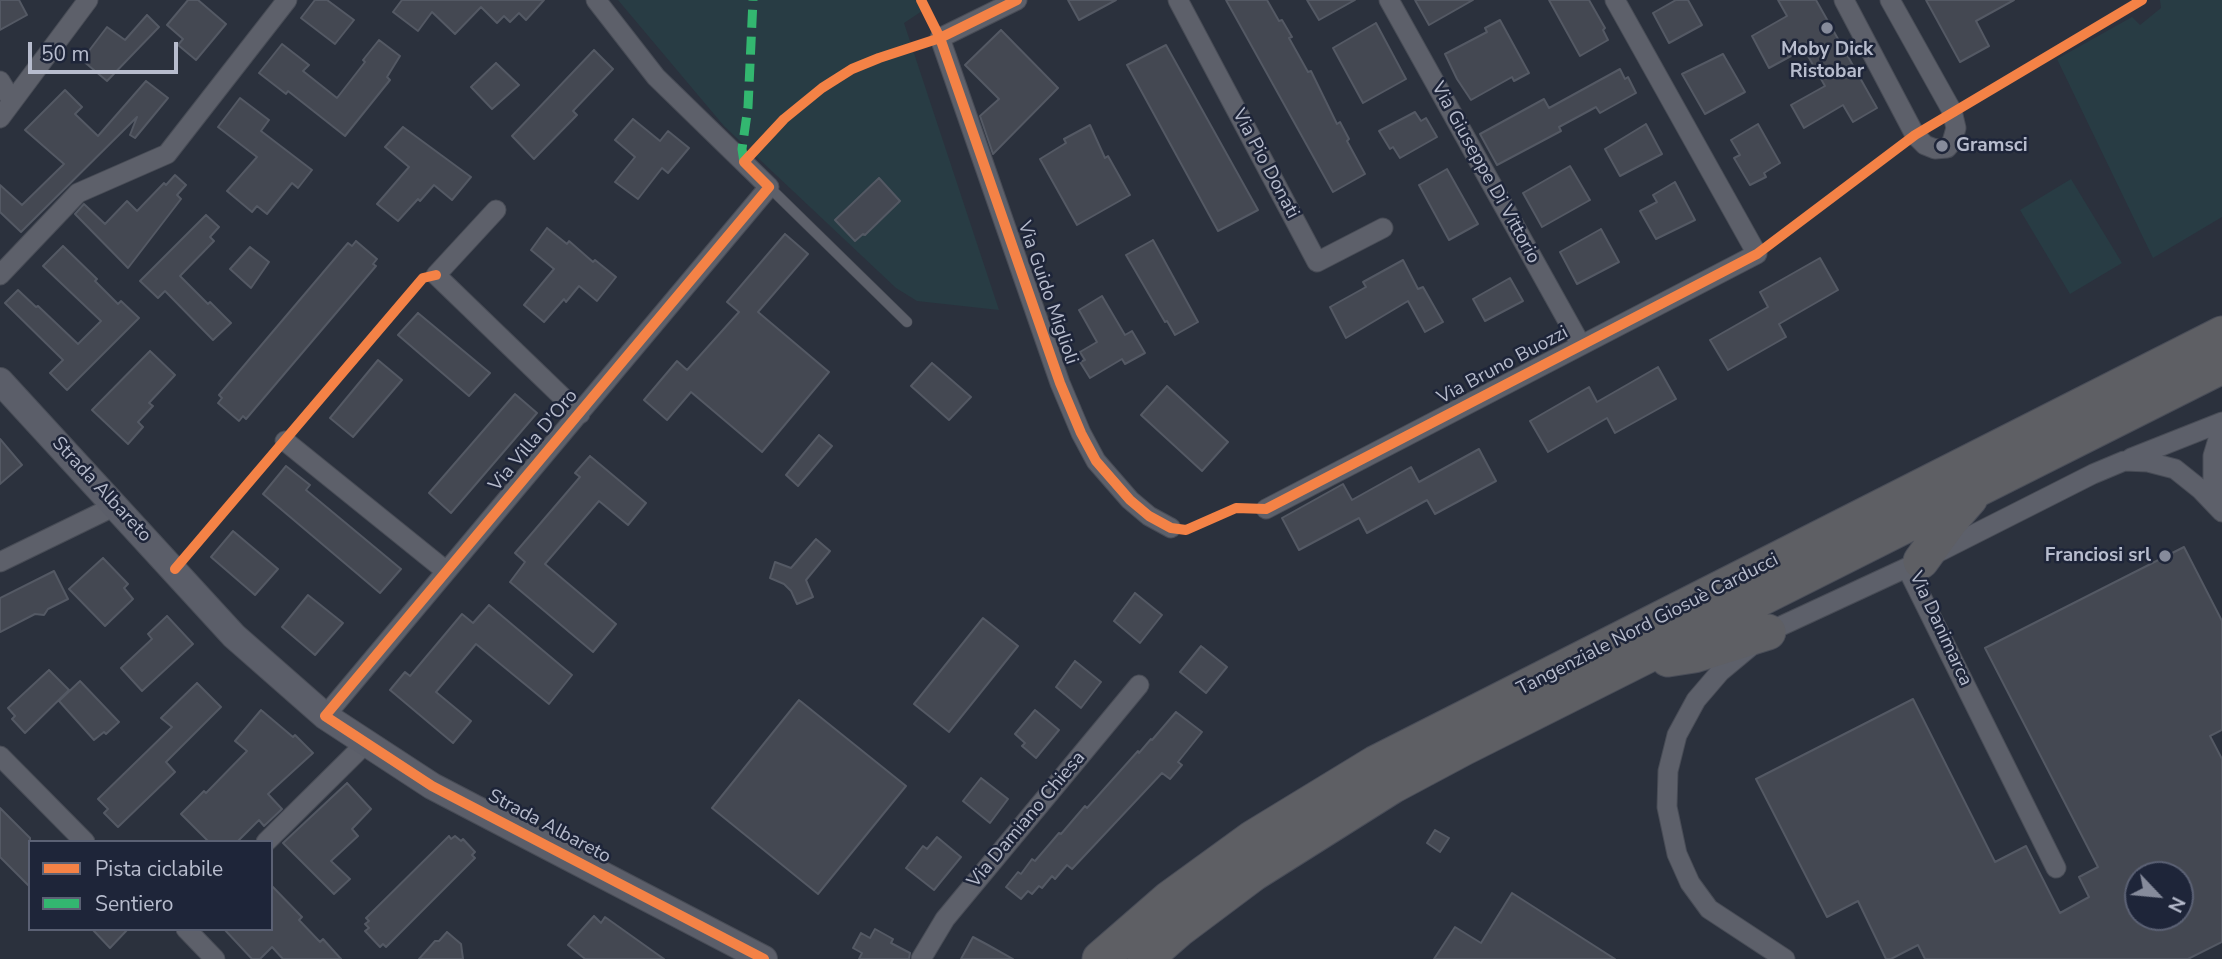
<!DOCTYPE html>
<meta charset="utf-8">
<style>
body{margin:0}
#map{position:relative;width:2222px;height:959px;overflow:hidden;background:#2b313d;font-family:"Nunito Sans",sans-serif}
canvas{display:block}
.legend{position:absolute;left:28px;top:840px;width:245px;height:91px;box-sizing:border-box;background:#1e2539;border:2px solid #5b6174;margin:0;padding:9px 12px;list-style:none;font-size:21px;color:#b7bccd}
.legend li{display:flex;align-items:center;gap:14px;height:35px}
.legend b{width:35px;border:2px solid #5b6174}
.north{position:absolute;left:2124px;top:861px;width:70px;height:70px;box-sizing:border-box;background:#1e2539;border:2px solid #5b6174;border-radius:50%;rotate:116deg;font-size:19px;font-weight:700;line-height:28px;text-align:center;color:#b7bccd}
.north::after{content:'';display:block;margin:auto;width:24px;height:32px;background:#868b9b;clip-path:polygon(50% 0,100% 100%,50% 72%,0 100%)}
.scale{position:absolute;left:28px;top:42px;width:150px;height:32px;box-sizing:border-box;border:4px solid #b7bccd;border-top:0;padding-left:9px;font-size:21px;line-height:24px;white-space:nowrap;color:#b7bccd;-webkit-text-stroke:5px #1e2539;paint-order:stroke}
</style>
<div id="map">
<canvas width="2222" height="959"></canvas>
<ul class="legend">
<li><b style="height:9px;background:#f48246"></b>Pista ciclabile</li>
<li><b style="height:9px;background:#33b770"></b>Sentiero</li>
</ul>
<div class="north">N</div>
<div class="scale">50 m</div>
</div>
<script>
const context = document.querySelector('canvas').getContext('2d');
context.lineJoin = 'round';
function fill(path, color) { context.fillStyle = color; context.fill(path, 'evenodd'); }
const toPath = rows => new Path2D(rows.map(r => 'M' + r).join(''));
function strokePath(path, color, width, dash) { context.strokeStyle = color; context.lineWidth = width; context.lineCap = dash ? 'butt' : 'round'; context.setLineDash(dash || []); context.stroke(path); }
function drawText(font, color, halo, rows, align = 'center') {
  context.font = font + ' "Nunito Sans",sans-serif'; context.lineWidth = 5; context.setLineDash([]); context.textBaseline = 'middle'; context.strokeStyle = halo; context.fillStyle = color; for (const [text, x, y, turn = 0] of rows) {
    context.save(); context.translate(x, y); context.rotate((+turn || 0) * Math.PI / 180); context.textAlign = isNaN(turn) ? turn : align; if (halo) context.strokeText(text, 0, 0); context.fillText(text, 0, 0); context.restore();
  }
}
const green = toPath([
 [618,0,916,0,922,11,904,23,999,310,917,301,896,288,724,126],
 [2160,0,2222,0,2222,217,2153,258,2057,59,2132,17,2140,25,2161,8],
 [2071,179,2122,263,2070,294,2020,210]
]);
const building = toPath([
 [0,0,19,0,27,15,0,30,0,0],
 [188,0,198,0,226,24,196,60,178,45,183,39,167,25,188,0],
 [315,0,327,0,354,20,335,44,301,18,315,0],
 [402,0,544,0,526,20,519,13,510,22,504,16,497,23,481,7,455,34,432,12,418,31,393,12,402,0],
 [1068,0,1116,0,1079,20,1068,0],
 [1226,0,1267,0,1279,21,1282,20,1292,37,1289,38,1308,72,1311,71,1337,124,1340,122,1349,139,1347,141,1365,174,1333,192,1226,0],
 [1307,0,1355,0,1319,20,1307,0],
 [1415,0,1473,0,1429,25,1415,0],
 [1549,0,1589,0,1605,28,1603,30,1608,40,1580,56,1549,0],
 [1676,0,1688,0,1702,25,1669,43,1653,13,1676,0],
 [1778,0,1816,0,1877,108,1853,122,1843,105,1804,128,1791,105,1825,86,1804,49,1769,68,1752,36,1787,16,1778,0],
 [1926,0,2014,0,1976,21,1989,46,1960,62,1926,0],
 [147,15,159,27,107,81,82,60,107,27,125,40,147,15],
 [1500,20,1529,73,1514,81,1512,77,1471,100,1457,79,1445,54,1487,32,1485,28,1500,20],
 [1376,23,1406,79,1363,103,1333,48,1376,23],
 [1001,30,1058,88,993,154,980,116,999,99,965,65,1001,30],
 [379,40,400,56,387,77,390,80,345,136,288,91,286,94,259,73,282,44,309,65,303,71,337,98,365,62,363,60,379,40],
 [1166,45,1258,210,1218,231,1127,65,1166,45],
 [594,50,613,69,573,111,577,115,534,159,512,136,594,50],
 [1723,54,1745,92,1705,114,1682,74,1723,54],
 [496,63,519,85,492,109,471,87,496,63],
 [1620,69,1625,79,1628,77,1636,93,1600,113,1596,107,1559,127,1561,131,1497,165,1480,134,1544,99,1549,108,1620,69],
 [146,81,168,98,135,138,130,135,137,117,21,232,0,212,0,185,22,205,64,164,25,130,65,90,82,107,75,114,98,136,146,81],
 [240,98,269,120,261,131,312,170,298,188,292,183,267,214,257,206,252,212,227,191,257,157,218,127,240,98],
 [1415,112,1421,121,1426,118,1437,137,1400,158,1393,147,1390,149,1379,131,1415,112],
 [633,119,660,141,668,131,689,148,668,173,662,168,638,199,615,182,635,157,615,140,633,119],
 [1646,124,1662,154,1620,176,1605,149,1646,124],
 [1758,124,1780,163,1764,173,1766,177,1750,185,1734,158,1740,155,1731,140,1758,124],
 [1090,125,1105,158,1108,156,1130,195,1077,225,1040,159,1066,143,1064,139,1090,125],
 [403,127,471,177,452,200,434,185,420,201,418,199,398,221,377,204,409,167,385,147,403,127],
 [1570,166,1590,200,1542,227,1523,193,1570,166],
 [1447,169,1478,224,1449,240,1419,185,1447,169],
 [175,175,186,185,177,195,181,199,128,268,75,214,84,204,105,224,127,201,137,211,164,183,166,185,175,175],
 [879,178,900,201,865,235,863,234,855,241,835,220,879,178],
 [1675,182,1695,220,1656,239,1640,211,1657,202,1653,195,1675,182],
 [206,215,219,227,210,237,214,241,180,276,208,304,210,302,231,323,213,340,165,291,158,298,140,281,206,215],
 [547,228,567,244,569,241,593,262,595,260,616,277,597,301,579,286,566,302,564,299,544,322,524,305,554,269,531,250,547,228],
 [1601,229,1619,262,1577,284,1560,252,1601,229],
 [785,234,808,254,758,312,829,372,762,452,691,392,667,420,644,400,677,361,687,370,739,312,727,302,785,234],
 [1153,240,1198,322,1175,335,1167,321,1165,322,1126,255,1153,240],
 [356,241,377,259,373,264,376,266,246,419,243,416,239,421,218,403,222,398,219,395,348,243,352,246,356,241],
 [63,246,97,279,95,281,118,304,121,301,139,318,67,390,50,373,63,360,5,303,18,290,36,307,38,306,78,344,101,321,43,266,63,246],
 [250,247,269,262,251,288,230,269,250,247],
 [1820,258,1838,290,1779,324,1786,337,1728,370,1710,340,1768,307,1760,292,1820,258],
 [1403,260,1418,289,1423,287,1443,322,1425,332,1408,301,1346,338,1330,307,1366,287,1363,282,1403,260],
 [1510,278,1523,301,1485,321,1473,299,1510,278],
 [1102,296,1125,335,1132,331,1145,353,1125,364,1122,359,1090,378,1080,362,1085,360,1080,352,1097,342,1079,310,1102,296],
 [418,313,490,373,469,396,398,335,418,313],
 [150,351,175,375,149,403,153,406,138,422,143,427,128,444,92,410,150,351],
 [378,360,402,380,353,437,330,418,378,360],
 [932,363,971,397,949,420,911,386,932,363],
 [1658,367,1676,399,1615,433,1607,418,1548,452,1530,421,1589,387,1597,402,1658,367],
 [1167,386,1228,442,1202,471,1141,415,1167,386],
 [515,394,537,413,451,513,429,493,515,394],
 [819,435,832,446,798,486,786,475,819,435],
 [0,439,22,465,0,484,0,439],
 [1479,449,1496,481,1435,514,1427,500,1367,533,1359,518,1299,550,1282,518,1343,484,1352,500,1411,467,1419,482,1479,449],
 [590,456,646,503,628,525,599,501,545,564,616,624,593,652,510,582,525,562,515,553,580,477,575,473,590,456],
 [286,466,310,485,306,490,401,569,380,593,263,494,286,466],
 [233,531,278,569,255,595,211,557,233,531],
 [816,539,830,551,806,580,813,597,797,604,791,591,784,584,770,578,775,562,791,568,816,539],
 [2184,547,2222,621,2222,730,2210,736,2222,759,2222,942,2188,959,1925,959,1918,945,1891,959,1886,959,1858,901,1827,917,1756,779,1913,699,1995,862,2026,846,2060,913,2089,897,2079,877,2098,867,1985,648,2184,547],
 [2138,875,2180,875,2180,917,2138,917,2138,875],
 [103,558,128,584,124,588,133,599,105,626,69,589,103,558],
 [54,571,68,599,48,609,44,615,35,614,0,632,0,598,54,571],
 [1135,593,1162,615,1140,643,1114,621,1135,593],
 [308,595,343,623,315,655,282,627,308,595],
 [489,605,572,675,549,704,476,644,436,692,471,721,453,743,390,690,405,672,410,676,462,614,473,623,489,605],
 [167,616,193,644,142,691,121,668,152,639,148,634,167,616],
 [983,618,1018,646,949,732,914,704,983,618],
 [1201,646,1227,667,1206,693,1180,672,1201,646],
 [1075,661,1101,682,1081,708,1056,687,1075,661],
 [49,670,69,690,25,733,12,719,15,716,8,708,49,670],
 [80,681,119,722,106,734,104,732,94,740,59,701,80,681],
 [197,683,221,707,166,762,175,772,118,827,104,813,108,809,98,799,172,727,161,718,197,683],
 [799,700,906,786,818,894,712,808,799,700],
 [261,710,293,737,295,735,313,753,268,794,282,809,264,826,259,820,237,842,209,842,181,814,204,791,206,793,247,751,235,741,261,710],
 [1035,710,1059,730,1036,758,1022,746,1025,743,1015,734,1035,710],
 [1176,712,1202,732,1178,762,1182,765,1170,779,1162,773,1072,869,1067,865,1055,879,1052,876,1042,888,1039,886,1032,894,1028,891,1021,899,1006,887,1018,872,1021,874,1032,859,1035,861,1059,833,1061,834,1085,806,1087,808,1138,751,1139,753,1151,739,1152,740,1176,712],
 [981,778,1008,799,990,823,963,801,981,778],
 [347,783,371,809,352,829,358,836,331,861,350,879,334,894,283,843,347,783],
 [0,808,30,838,30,887,0,857,0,808],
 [1435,830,1449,838,1440,852,1427,843,1435,830],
 [449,836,451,839,455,836,461,841,463,839,475,852,472,855,475,858,386,947,383,944,380,947,365,931,369,928,365,924,369,921,366,918,449,836],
 [937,837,961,857,934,890,906,868,923,846,927,849,937,837],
 [271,885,302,917,299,920,320,942,323,939,341,959,283,959,272,947,260,959,252,959,224,929,271,929,271,885],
 [1512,893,1615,959,1434,959,1455,927,1481,943,1512,893],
 [594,916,601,923,605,917,664,959,585,959,568,945,594,916],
 [92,929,128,929,110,948,92,929],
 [875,929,893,939,891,943,910,953,909,959,859,959,862,953,853,948,861,933,870,938,875,929],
 [447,932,461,944,463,959,419,959,435,941,439,941,447,932],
 [973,937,988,945,1013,959,961,959,973,937]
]);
const lane = toPath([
 [769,187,907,322]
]);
const street = toPath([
 [1017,0,940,38,1060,383,1081,433,1096,461,1130,500,1149,516,1171,528],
 [1178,0,1317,262,1383,228],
 [1389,0,1581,345],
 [1844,0,1915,135,1925,145,1935,149,1947,148,1952,142,1956,128,1952,111,1890,0],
 [0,81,12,101],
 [0,118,88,0],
 [496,210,436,275,580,414],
 [0,275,78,193,167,154,287,0],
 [285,441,446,571],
 [2131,458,2222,422],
 [2221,506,2213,485,2213,456,2222,426],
 [1266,509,1757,254,1615,0],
 [0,562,115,506],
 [1907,568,2056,868],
 [325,716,769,187,656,77,596,0],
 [0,756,85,842],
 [266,842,365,744],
 [186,929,215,959],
 [921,959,945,919,1139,685],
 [1785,959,1709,909,1690,883,1677,854,1667,807,1668,771,1677,735,1696,700,1720,672,1768,632,1921,561,2093,474,2124,461,2148,462,2175,469,2200,489,2222,512]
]);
const secondary = toPath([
 [0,381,234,636,325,716,432,786,764,959]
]);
const highway = toPath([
 [1921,561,1950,521,1970,498],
 [1668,659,1694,655,1768,632],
 [1100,959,1169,899,1253,838,1376,763,2222,334],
 [1145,959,1178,930,1254,873,1392,786,1465,747,2222,366]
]);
const quiet = toPath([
 [744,162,742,149,748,107,753,0]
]);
const cycleway = toPath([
 [921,0,940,38,1060,383,1081,433,1096,461,1130,500,1149,516,1171,528,1186,530,1236,508,1266,509,1757,254,1915,135,2142,0],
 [175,569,423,278,436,275],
 [764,959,432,786,325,716,769,187,744,162,784,119,822,88,852,69,879,58,940,38,1017,0]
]);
const markers = [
 [1827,28,7,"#868b9b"],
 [1942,146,7,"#868b9b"],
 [2165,556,7,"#868b9b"]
];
const poiNames = [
 ["Moby Dick",1827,50],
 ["Ristobar",1827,72],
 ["Gramsci",1956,146,"left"],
 ["Franciosi srl",2151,556,"right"]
];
const streetNames = [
 ["Via Pio Donati",1265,164,62],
 ["Via Giuseppe Di Vittorio",1485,173,61],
 ["Via Guido Miglioli",1047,293,71],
 ["Via Bruno Buozzi",1503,366,-28],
 ["Via Villa D'Oro",534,441,-50],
 ["Strada Albareto",101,490,47],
 ["Tangenziale Nord Giosuè Carducci",1648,625,-27],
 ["Via Danimarca",1940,629,65],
 ["Via Damiano Chiesa",1027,820,-50],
 ["Strada Albareto",549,827,28]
];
fill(green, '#283c44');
fill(building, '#444852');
strokePath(building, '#545964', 2);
strokePath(lane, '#484c56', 11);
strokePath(street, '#484c56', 21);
strokePath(secondary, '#484c56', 28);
strokePath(highway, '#494d58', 37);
strokePath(lane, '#5d606a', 10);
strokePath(street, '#5d606a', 19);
strokePath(secondary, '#5b5e69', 26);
strokePath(highway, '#5e5f64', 35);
strokePath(quiet, '#33b770', 9, [18, 9]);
strokePath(cycleway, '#f48246', 10);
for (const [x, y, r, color] of markers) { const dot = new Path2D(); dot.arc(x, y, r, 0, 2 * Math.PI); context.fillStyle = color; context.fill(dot); strokePath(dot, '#1e2539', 2.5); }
drawText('bold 19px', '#b7bccd', '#1e2539', poiNames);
drawText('19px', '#b7bccd', '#1e2539', streetNames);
</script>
